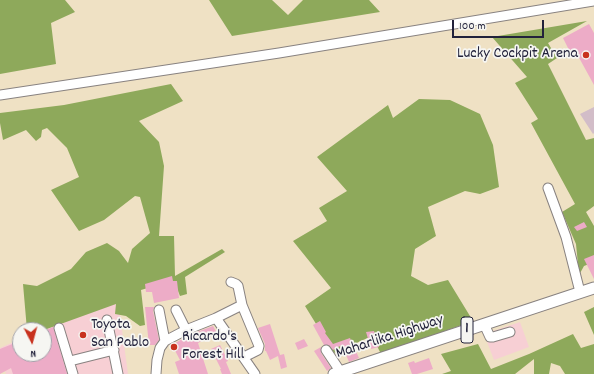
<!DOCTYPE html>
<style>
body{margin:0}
#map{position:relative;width:594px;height:374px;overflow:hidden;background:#efe1c4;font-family:Dekko,sans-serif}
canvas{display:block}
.north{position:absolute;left:12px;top:322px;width:40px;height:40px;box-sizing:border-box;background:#f6f6f2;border:1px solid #a1a1a9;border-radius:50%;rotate:174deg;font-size:11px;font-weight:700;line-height:16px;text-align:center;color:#22223b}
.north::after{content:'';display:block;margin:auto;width:14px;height:18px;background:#c8321e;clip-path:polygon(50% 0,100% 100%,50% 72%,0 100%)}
.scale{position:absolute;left:452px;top:20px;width:92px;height:18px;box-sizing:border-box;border:2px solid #22223b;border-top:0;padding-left:5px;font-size:12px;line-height:14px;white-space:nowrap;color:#22223b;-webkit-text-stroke:3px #f6f6f2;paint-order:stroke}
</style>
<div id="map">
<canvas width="594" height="374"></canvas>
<div class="north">N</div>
<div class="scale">100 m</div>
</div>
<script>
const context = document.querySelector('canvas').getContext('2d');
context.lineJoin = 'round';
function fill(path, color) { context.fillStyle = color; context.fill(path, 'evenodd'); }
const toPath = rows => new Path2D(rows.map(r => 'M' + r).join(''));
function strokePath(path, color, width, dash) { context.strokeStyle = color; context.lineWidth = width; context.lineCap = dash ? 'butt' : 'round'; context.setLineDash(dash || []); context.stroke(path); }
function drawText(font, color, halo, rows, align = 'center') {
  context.font = font + ' Dekko,sans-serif'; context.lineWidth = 3.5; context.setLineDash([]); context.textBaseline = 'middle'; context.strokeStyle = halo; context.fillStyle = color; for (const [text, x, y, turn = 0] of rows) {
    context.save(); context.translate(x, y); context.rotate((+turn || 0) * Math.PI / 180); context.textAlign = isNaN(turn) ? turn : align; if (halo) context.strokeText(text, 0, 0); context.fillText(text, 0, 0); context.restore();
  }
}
const built = toPath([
 [118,300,128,374,6,374,0,357,0,348,20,339,20,354,44,354,44,330],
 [520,322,529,347,494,360,484,334]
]);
const industrial = toPath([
 [594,107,594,133,593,134,580,114]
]);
const forest = toPath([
 [0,0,65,0,75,12,51,23,56,64,0,74],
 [209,0,272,0,288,15,303,0,369,0,380,12,232,36],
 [587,21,548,43,557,58,548,64,586,140,594,138,594,206,586,212,594,226,594,262,584,266,579,275,576,244,562,212,575,204,531,123,538,119,515,83,527,77,492,37],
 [171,84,183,101,139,121,159,142,164,166,159,236,174,236,175,276,222,249,225,252,185,277,187,294,180,296,176,286,171,281,141,290,145,325,140,326,126,316,115,314,116,304,44,330,27,330,23,284,37,286,71,269,86,252,107,243,119,251,128,263,132,249,150,233,140,197,135,196,104,220,79,231,51,190,79,177,67,148,47,128,42,130,41,137,36,141,26,130,3,140,0,123,0,113,64,105],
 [419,99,450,100,480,114,493,145,499,187,480,194,465,191,428,207,436,236,415,249,411,276,428,285,448,280,473,321,381,354,372,336,334,353,305,306,331,288,293,241,327,221,319,208,347,191,317,157,388,105,393,118],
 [594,307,594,335,584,312],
 [573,334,581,348,594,344,594,374,565,374,560,366,551,363,549,374,534,374,534,359,515,374,442,374,451,371,441,354,478,344,491,369,529,354]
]);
const building = toPath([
 [589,24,594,33,594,85,577,54,572,56,563,38],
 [584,222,587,227,577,231,574,227],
 [594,255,594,279,584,259],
 [172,276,173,281,177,281,179,298,154,303,152,292,146,292,145,284],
 [145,307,154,307,153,311,159,340,155,345,149,345],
 [320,321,326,332,325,333,333,344,350,338,359,358,349,362,342,345,333,350,329,345,324,345,313,325],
 [270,324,280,355,284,354,287,367,281,369,278,356,270,360,266,351,265,351,265,344,258,328],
 [213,326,217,333,198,343,208,374,179,374,175,362,180,360,172,345,189,335],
 [53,327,67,374,13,374,11,368,0,374,0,349,20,341,20,354,44,354,44,331],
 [374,331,379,347,371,349,366,332],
 [304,339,308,346,298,350,295,343],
 [220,345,228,361,226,362,231,374,222,374,220,369,221,369,211,349],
 [321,347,321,353,331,368,327,371,314,351],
 [429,358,433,369,417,374,412,374,408,363,414,361,415,363]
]);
const minor = toPath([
 [0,95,279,53,594,1],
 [548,188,566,237,580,292],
 [231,282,236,284,238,286,242,305,259,346,258,350,244,357],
 [176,310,186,330],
 [216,318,242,305],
 [107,320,118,374],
 [484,324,490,337,493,337,510,332],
 [59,328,73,374],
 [165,341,186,330,216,318,255,374],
 [326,350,342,374],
 [70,361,114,350],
 [156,374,157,360,160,348,165,341,159,310]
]);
const major = toPath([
 [334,374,594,288]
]);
const markers = [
 [586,55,4,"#c8321e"],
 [83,335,4,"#c8321e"],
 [174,347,4,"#c8321e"]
];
const shields = [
 [467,330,12]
];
const shieldNames = [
 ["1",467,330]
];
const poiNames = [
 ["Lucky Cockpit Arena",578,55,"right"],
 ["Toyota",91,326],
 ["San Pablo",91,344],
 ["Ricardo's",182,338],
 ["Forest Hill",182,356]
];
const streetNames = [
 ["Maharlika Highway",390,338,-18]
];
fill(built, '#f7cfd4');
fill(industrial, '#d2bdc8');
fill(forest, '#8ea95b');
fill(building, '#edacc7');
strokePath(minor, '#888280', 11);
strokePath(major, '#888280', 13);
strokePath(minor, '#fff', 9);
strokePath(major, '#fff', 11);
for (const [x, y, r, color] of markers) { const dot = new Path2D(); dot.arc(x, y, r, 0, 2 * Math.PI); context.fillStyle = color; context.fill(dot); strokePath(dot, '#f6f6f2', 1.5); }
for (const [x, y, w] of shields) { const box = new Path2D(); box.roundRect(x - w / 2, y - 13, w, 26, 3); context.fillStyle = '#f6f6f2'; context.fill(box); strokePath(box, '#22223b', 1); }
drawText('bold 15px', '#22223b', null, shieldNames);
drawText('16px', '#22223b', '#f6f6f2', poiNames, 'left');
drawText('16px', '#22223b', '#f6f6f2', streetNames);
</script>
